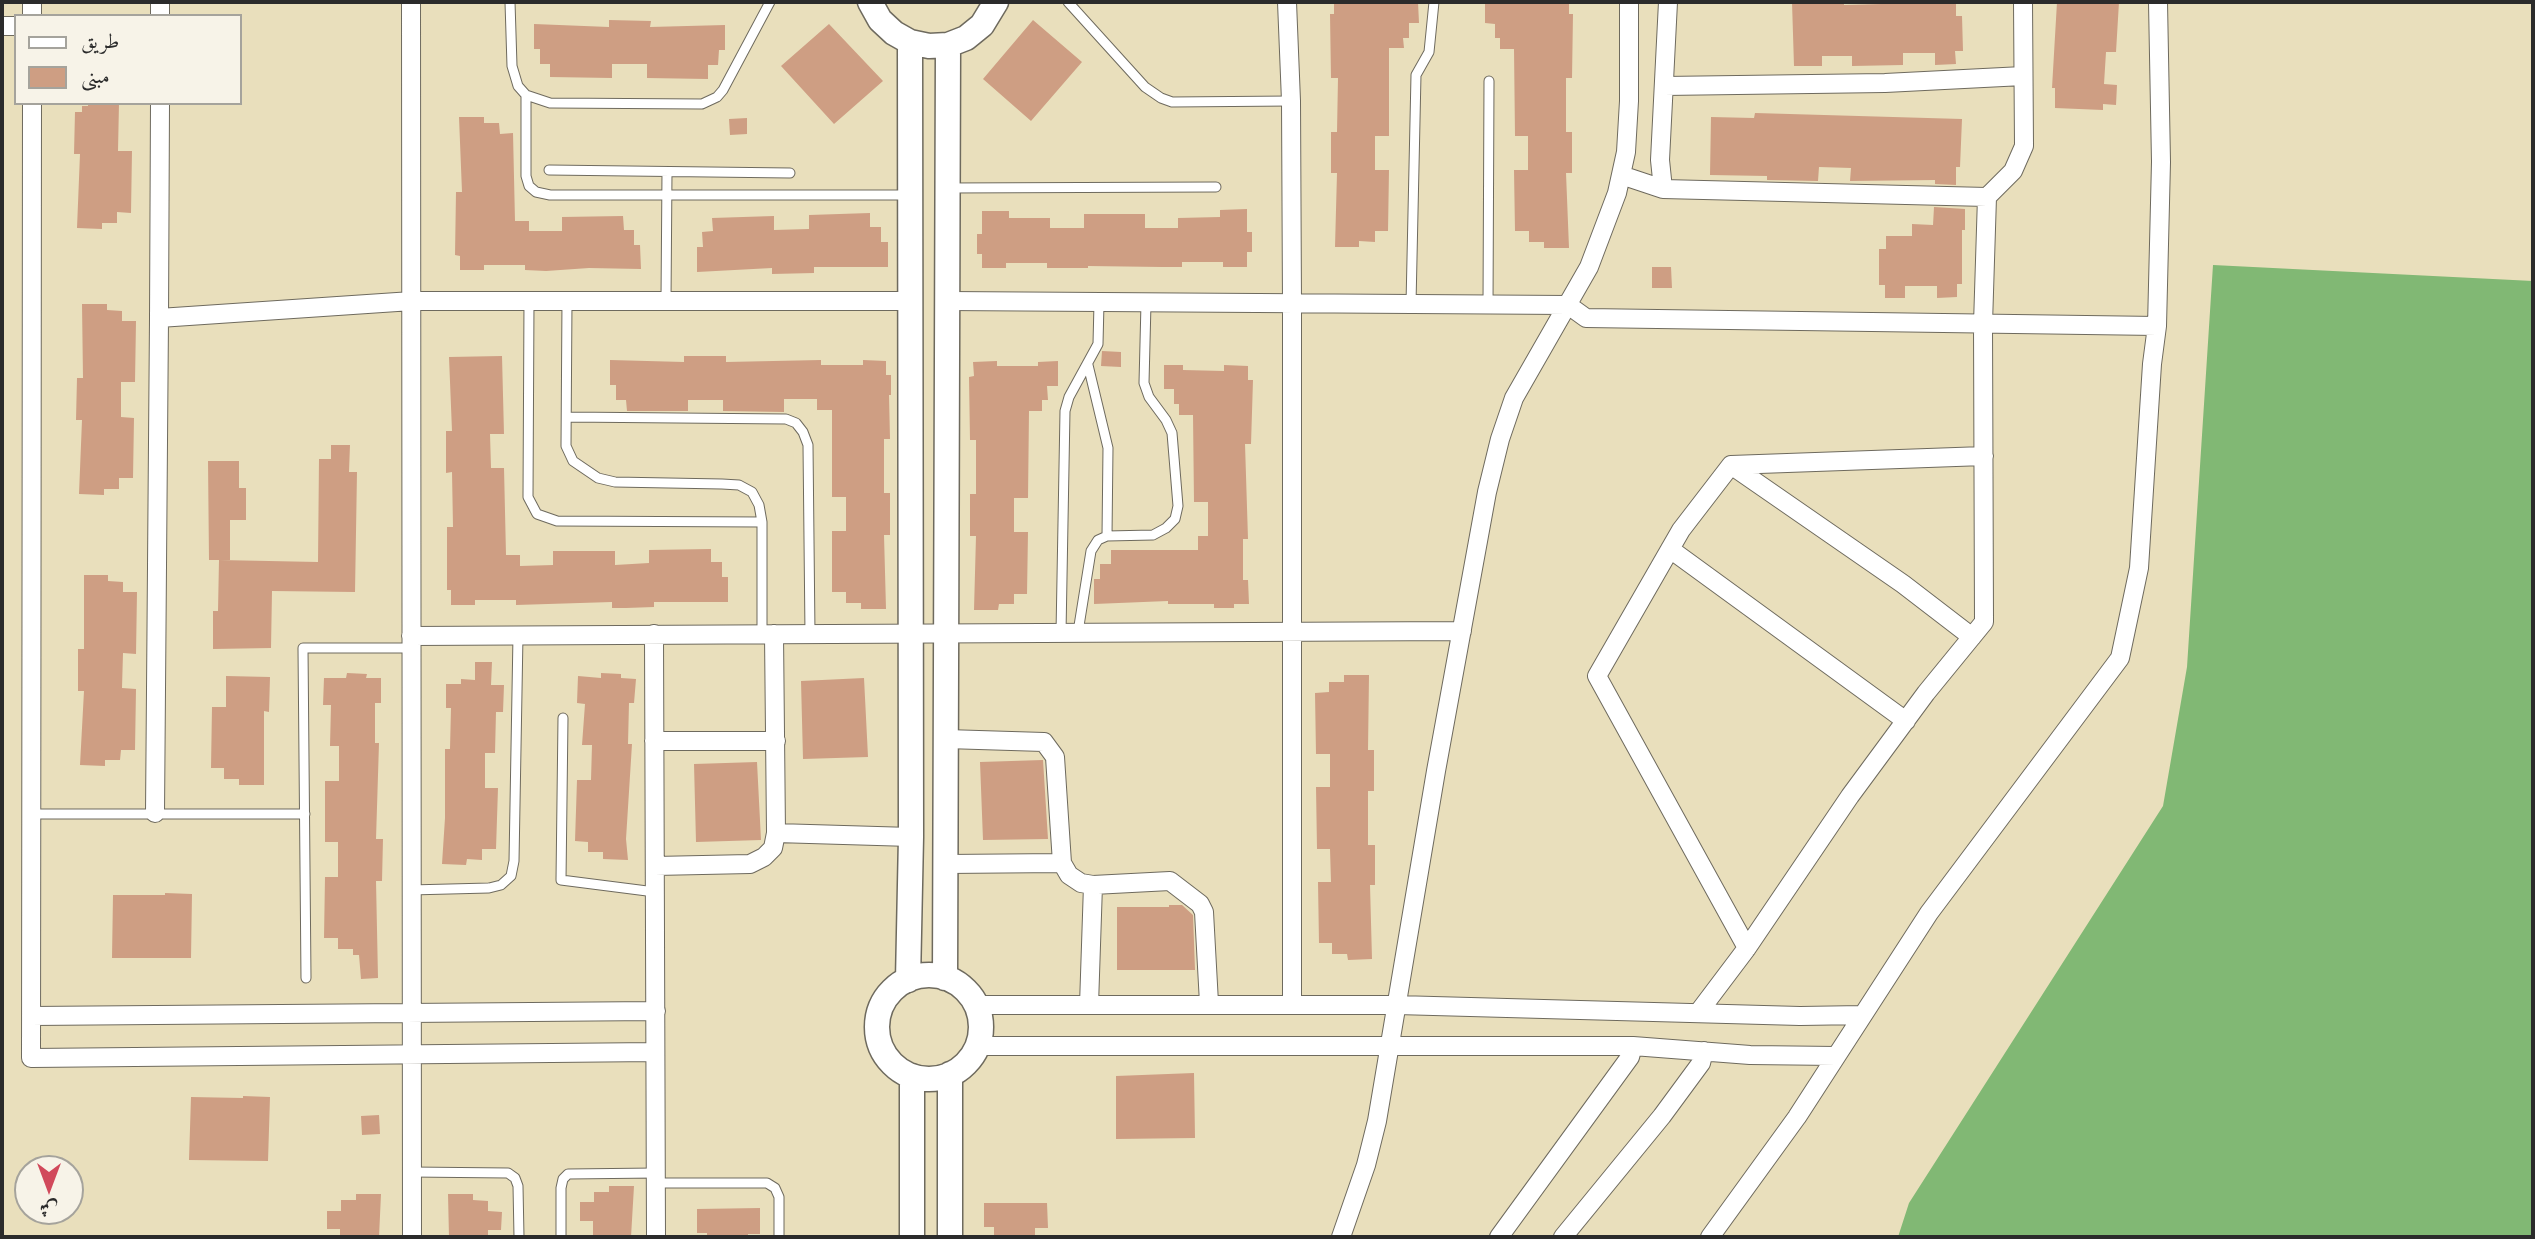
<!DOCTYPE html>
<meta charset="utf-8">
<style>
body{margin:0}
#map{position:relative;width:2535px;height:1239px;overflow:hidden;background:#e9dfbc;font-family:"EB Garamond",Amiri,serif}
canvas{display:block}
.frame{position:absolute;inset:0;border:4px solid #2b2b2b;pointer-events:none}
.legend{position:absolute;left:14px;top:14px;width:228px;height:91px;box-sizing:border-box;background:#f7f3e8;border:2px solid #a5a39c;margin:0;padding:9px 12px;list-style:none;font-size:21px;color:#2b2b2b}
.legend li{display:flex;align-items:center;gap:14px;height:35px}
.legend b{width:35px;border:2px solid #a5a39c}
.north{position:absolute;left:14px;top:1155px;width:70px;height:70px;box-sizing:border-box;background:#f7f3e8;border:2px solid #a5a39c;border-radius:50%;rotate:180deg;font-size:19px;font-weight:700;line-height:28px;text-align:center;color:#2b2b2b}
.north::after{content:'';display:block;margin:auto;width:24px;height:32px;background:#d1495b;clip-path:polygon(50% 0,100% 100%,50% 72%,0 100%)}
</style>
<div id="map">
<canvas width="2535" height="1239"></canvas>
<div class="frame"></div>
<ul class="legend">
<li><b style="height:9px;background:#fff"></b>طريق</li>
<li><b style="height:19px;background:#ce9e83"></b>مبنى</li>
</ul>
<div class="north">ش</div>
</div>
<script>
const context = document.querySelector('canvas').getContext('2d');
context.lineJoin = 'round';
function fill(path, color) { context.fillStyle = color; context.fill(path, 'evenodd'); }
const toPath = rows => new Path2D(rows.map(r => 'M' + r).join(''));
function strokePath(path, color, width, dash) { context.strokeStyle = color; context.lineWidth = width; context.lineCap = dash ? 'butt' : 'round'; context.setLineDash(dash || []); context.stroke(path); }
const forest = toPath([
 [2213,265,2533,281,2533,1237,1898,1237,1909,1203,2163,806,2187,667]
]);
const building = toPath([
 [1334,2,1358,2,1358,4,1418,2,1419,23,1409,23,1409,38,1403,38,1404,48,1389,48,1389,136,1375,136,1375,170,1389,170,1388,231,1375,231,1375,242,1359,241,1359,247,1335,247,1337,173,1331,173,1331,132,1337,132,1338,78,1331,78,1330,14,1334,14],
 [1485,2,1504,2,1504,4,1569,2,1569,14,1573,14,1572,78,1566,78,1566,132,1572,132,1572,173,1566,173,1569,248,1544,248,1544,242,1529,242,1529,231,1515,231,1514,170,1528,170,1528,136,1515,136,1514,49,1500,49,1500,38,1495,38,1495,24,1485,23],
 [1792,2,1844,2,1844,5,1956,2,1956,16,1962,16,1963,51,1955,51,1956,64,1935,65,1935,53,1903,53,1903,65,1852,66,1852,56,1822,56,1822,66,1794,66],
 [2057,2,2119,2,2116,52,2106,52,2104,84,2117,85,2116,105,2103,104,2103,110,2055,108,2055,88,2052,88],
 [609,20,651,21,650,27,725,25,725,50,719,50,718,65,708,65,708,79,647,78,647,64,612,64,612,78,550,77,550,64,540,64,540,49,534,49,534,24,609,27],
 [1033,20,1082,62,1031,121,983,79],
 [829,24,883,81,834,124,781,66],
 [88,103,119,103,118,151,132,151,131,213,117,212,117,223,102,223,102,229,77,228,80,154,74,154,75,112,82,112,82,106,88,106],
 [1755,113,1962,119,1960,167,1956,167,1956,185,1935,184,1935,180,1850,181,1851,168,1819,167,1818,181,1767,180,1767,176,1710,175,1711,117,1754,118],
 [459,117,484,117,484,123,499,123,500,134,513,133,515,221,529,221,529,231,562,231,562,217,623,216,624,230,634,230,634,245,640,245,641,269,589,268,546,271,525,270,525,265,484,265,484,270,460,270,460,256,455,255,456,192,462,192],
 [747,118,747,134,730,135,729,119],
 [1934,207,1965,209,1965,230,1962,230,1962,284,1957,284,1957,297,1937,298,1937,286,1905,286,1905,298,1885,298,1885,285,1879,285,1879,249,1886,249,1886,236,1912,236,1912,224,1933,225],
 [1247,209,1247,232,1252,232,1252,252,1247,252,1247,267,1223,267,1223,262,1182,262,1182,267,1162,267,1088,266,1088,268,1047,268,1047,263,1006,263,1006,268,982,268,982,254,977,254,977,234,982,234,982,211,1009,211,1009,218,1050,218,1050,228,1084,228,1084,214,1145,214,1145,228,1178,228,1178,218,1220,217,1220,210],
 [870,213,870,227,881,227,881,242,888,242,888,267,814,267,814,273,772,274,772,268,697,272,697,247,703,247,702,232,713,231,712,218,774,216,774,230,809,229,809,215],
 [1652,267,1671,267,1672,288,1652,288],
 [82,304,107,304,107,310,122,311,122,321,136,321,135,382,121,382,121,417,134,418,133,478,119,478,119,489,104,489,104,495,79,494,82,420,76,420,77,378,83,378],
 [1102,351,1121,352,1121,367,1101,366],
 [502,356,504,434,490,434,491,468,504,468,506,555,520,555,520,566,553,565,553,551,615,551,615,565,649,563,649,550,711,549,711,562,722,562,722,577,728,577,728,602,654,602,654,607,626,608,612,608,612,602,516,605,516,600,475,600,475,605,451,605,451,590,447,590,447,527,453,527,452,472,446,473,446,431,452,431,449,357],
 [684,356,726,356,726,362,821,360,821,365,863,365,863,360,886,361,886,375,891,375,891,395,889,395,890,439,884,439,884,493,890,493,890,535,884,535,886,609,861,609,861,603,846,603,846,592,832,592,832,531,846,531,846,497,832,497,832,410,817,410,817,399,784,399,784,412,723,411,723,400,688,400,688,411,627,411,626,400,616,400,616,385,610,385,610,360,684,362],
 [997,361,997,366,1038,366,1038,362,1058,361,1058,386,1047,386,1048,400,1042,400,1042,411,1029,411,1028,498,1014,498,1014,532,1028,532,1027,594,1014,594,1014,604,999,604,998,610,974,610,976,536,970,536,970,494,976,494,976,440,970,440,969,377,974,376,973,362],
 [1164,365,1183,365,1183,370,1224,371,1224,365,1248,366,1248,380,1253,380,1251,444,1245,444,1248,539,1243,539,1243,580,1248,580,1249,604,1234,604,1234,608,1214,608,1214,604,1168,604,1168,601,1094,604,1094,579,1100,579,1100,564,1111,564,1111,550,1198,550,1198,536,1208,536,1208,502,1194,502,1193,415,1179,415,1179,404,1174,404,1174,389,1164,389],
 [331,445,350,445,349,472,357,472,355,592,272,591,271,648,213,649,213,611,218,611,219,560,318,562,319,459,331,459],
 [208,461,239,461,239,488,246,488,246,520,230,520,230,560,209,560],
 [84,575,108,575,108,581,123,582,123,592,137,592,136,654,123,653,122,688,136,689,135,750,121,750,120,760,105,760,105,766,80,765,84,691,78,691,78,649,84,649],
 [475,662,492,662,491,685,504,685,503,712,496,712,495,753,485,753,485,788,498,788,496,849,482,849,482,860,467,859,466,865,442,864,445,818,445,749,450,749,451,708,446,708,446,684,461,684,461,679,475,680],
 [347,673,367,674,366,678,381,678,381,703,375,703,375,743,379,743,376,839,383,839,382,881,376,881,378,978,361,979,359,955,353,955,353,949,338,949,338,938,324,938,325,877,338,877,338,842,325,842,325,781,339,781,339,746,330,746,331,705,323,705,324,678,346,678],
 [601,673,621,674,621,678,636,679,634,703,629,703,628,744,632,744,626,839,628,860,603,859,603,852,588,852,588,842,575,841,577,780,591,780,592,745,582,745,585,704,577,703,578,676,601,678],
 [1344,675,1369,675,1368,750,1374,750,1374,791,1368,791,1368,845,1375,845,1375,885,1370,885,1372,959,1348,960,1347,954,1332,954,1332,943,1319,943,1318,882,1331,882,1330,849,1317,849,1316,787,1330,787,1330,754,1316,754,1315,693,1329,692,1329,682,1344,682],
 [226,676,270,677,269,712,264,711,264,785,239,785,239,779,224,779,224,768,211,768,212,707,226,707],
 [864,678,868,757,803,759,801,681],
 [1043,760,1048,839,983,840,980,762],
 [757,762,761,840,696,842,694,764],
 [165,893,192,894,191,958,112,958,113,895,165,895],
 [1169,905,1182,905,1193,915,1195,970,1117,970,1117,907,1169,907],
 [1194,1073,1195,1138,1116,1139,1116,1076],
 [243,1096,270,1097,268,1161,189,1160,191,1097,243,1098],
 [379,1115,380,1134,362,1135,361,1116],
 [609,1186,634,1186,631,1237,593,1237,593,1221,580,1221,580,1202,594,1202,594,1192,609,1192],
 [356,1194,381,1194,379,1237,340,1237,340,1229,327,1229,327,1211,341,1211,341,1200,356,1200],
 [448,1194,473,1194,473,1200,488,1201,488,1211,502,1212,501,1230,488,1230,488,1237,449,1237],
 [984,1203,1047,1203,1048,1228,1035,1228,1035,1237,994,1237,994,1227,984,1227],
 [760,1208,760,1234,748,1234,748,1237,707,1237,707,1233,697,1233,697,1209]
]);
const lane = toPath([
 [510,2,512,66,518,86,526,95,550,103,702,104,717,97,723,90,770,2],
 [1068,2,1145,87,1161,98,1172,102,1291,101],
 [526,95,526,176,529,186,536,192,550,195,908,195],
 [549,170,790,173],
 [948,188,1216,187],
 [666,300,667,172],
 [529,301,528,497,537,514,557,521,762,522],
 [567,301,566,446,573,461,598,478,615,482,722,484,739,485,752,492,759,505,762,522,762,634],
 [1411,304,1416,75,1429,52,1434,2],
 [1488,305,1489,81],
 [1088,365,1108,448,1107,536],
 [567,417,786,419,796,423,803,432,808,445,810,634],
 [1078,632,1091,551,1098,540,1107,536,1153,535,1166,528,1175,519,1178,506,1172,433,1166,420,1149,397,1144,383,1146,303],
 [1061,633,1065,411,1069,397,1098,344,1099,303],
 [563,718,561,880,655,892],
 [31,814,305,814],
 [410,890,489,888,501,885,511,876,514,861,518,635],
 [306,978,303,648,411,648],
 [411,1172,508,1173,515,1178,518,1186,519,1237],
 [656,1183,767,1183,775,1188,779,1197,779,1237],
 [561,1237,561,1188,563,1179,568,1174,656,1173]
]);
const street = toPath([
 [32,2,32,16],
 [411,2,412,1237],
 [1287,2,1291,101,1292,304,1292,1005],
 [160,16,160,2],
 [2,26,16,26],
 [1664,86,1885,83,2023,76],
 [32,103,31,1058,655,1052],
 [1621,175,1663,189,1987,197],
 [1663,189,1660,160,1668,2],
 [946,301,1568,305,1586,318,2157,326],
 [159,318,160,103],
 [1731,465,1903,584,1972,637],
 [1670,549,1906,721],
 [654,634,656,1237],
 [411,636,1462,631],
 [946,739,1044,742,1055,757,1062,863,1069,875,1081,883,1093,885,1170,881,1200,904,1204,912,1209,1003],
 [654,741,776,741],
 [155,813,159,318,412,301,909,301],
 [776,833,911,837],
 [946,864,1062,863],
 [655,866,750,864,764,857,773,848,776,833,774,634],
 [1747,948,1597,676,1681,530,1731,465,1984,456],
 [975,1005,1397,1005,1800,1016,1863,1015],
 [1089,1005,1093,885],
 [1698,1013,1747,948,1850,796,1926,693,1984,622,1983,324,1987,197,2013,171,2024,146,2023,2],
 [31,1016,656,1011],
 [978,1046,1633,1046,1750,1055,1836,1056],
 [1341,1237,1366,1165,1377,1121,1436,771,1487,492,1500,439,1514,398,1589,267,1617,193,1626,152,1629,101,1629,2],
 [1499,1237,1630,1057,1633,1046],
 [1563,1237,1662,1116,1701,1063,1704,1051],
 [1710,1237,1797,1117,1929,913,2120,658,2139,568,2152,364,2157,326,2161,162,2158,2]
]);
const secondary = toPath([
 [870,2,880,20,894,33,910,42,929,46,948,45,966,38,982,25,996,2],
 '877 1027a52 52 0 1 1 104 0a52 52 0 1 1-104 0Z',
 [945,978,948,45],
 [908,980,911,837,910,42],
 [950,1074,950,1237],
 [912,1237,912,1076]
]);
fill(forest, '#81b874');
fill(building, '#ce9e83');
strokePath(lane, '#6e6a5e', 11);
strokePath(street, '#6e6a5e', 20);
strokePath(secondary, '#6e6a5e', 27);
strokePath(lane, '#fff', 9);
strokePath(street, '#fff', 18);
strokePath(secondary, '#fff', 24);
</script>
